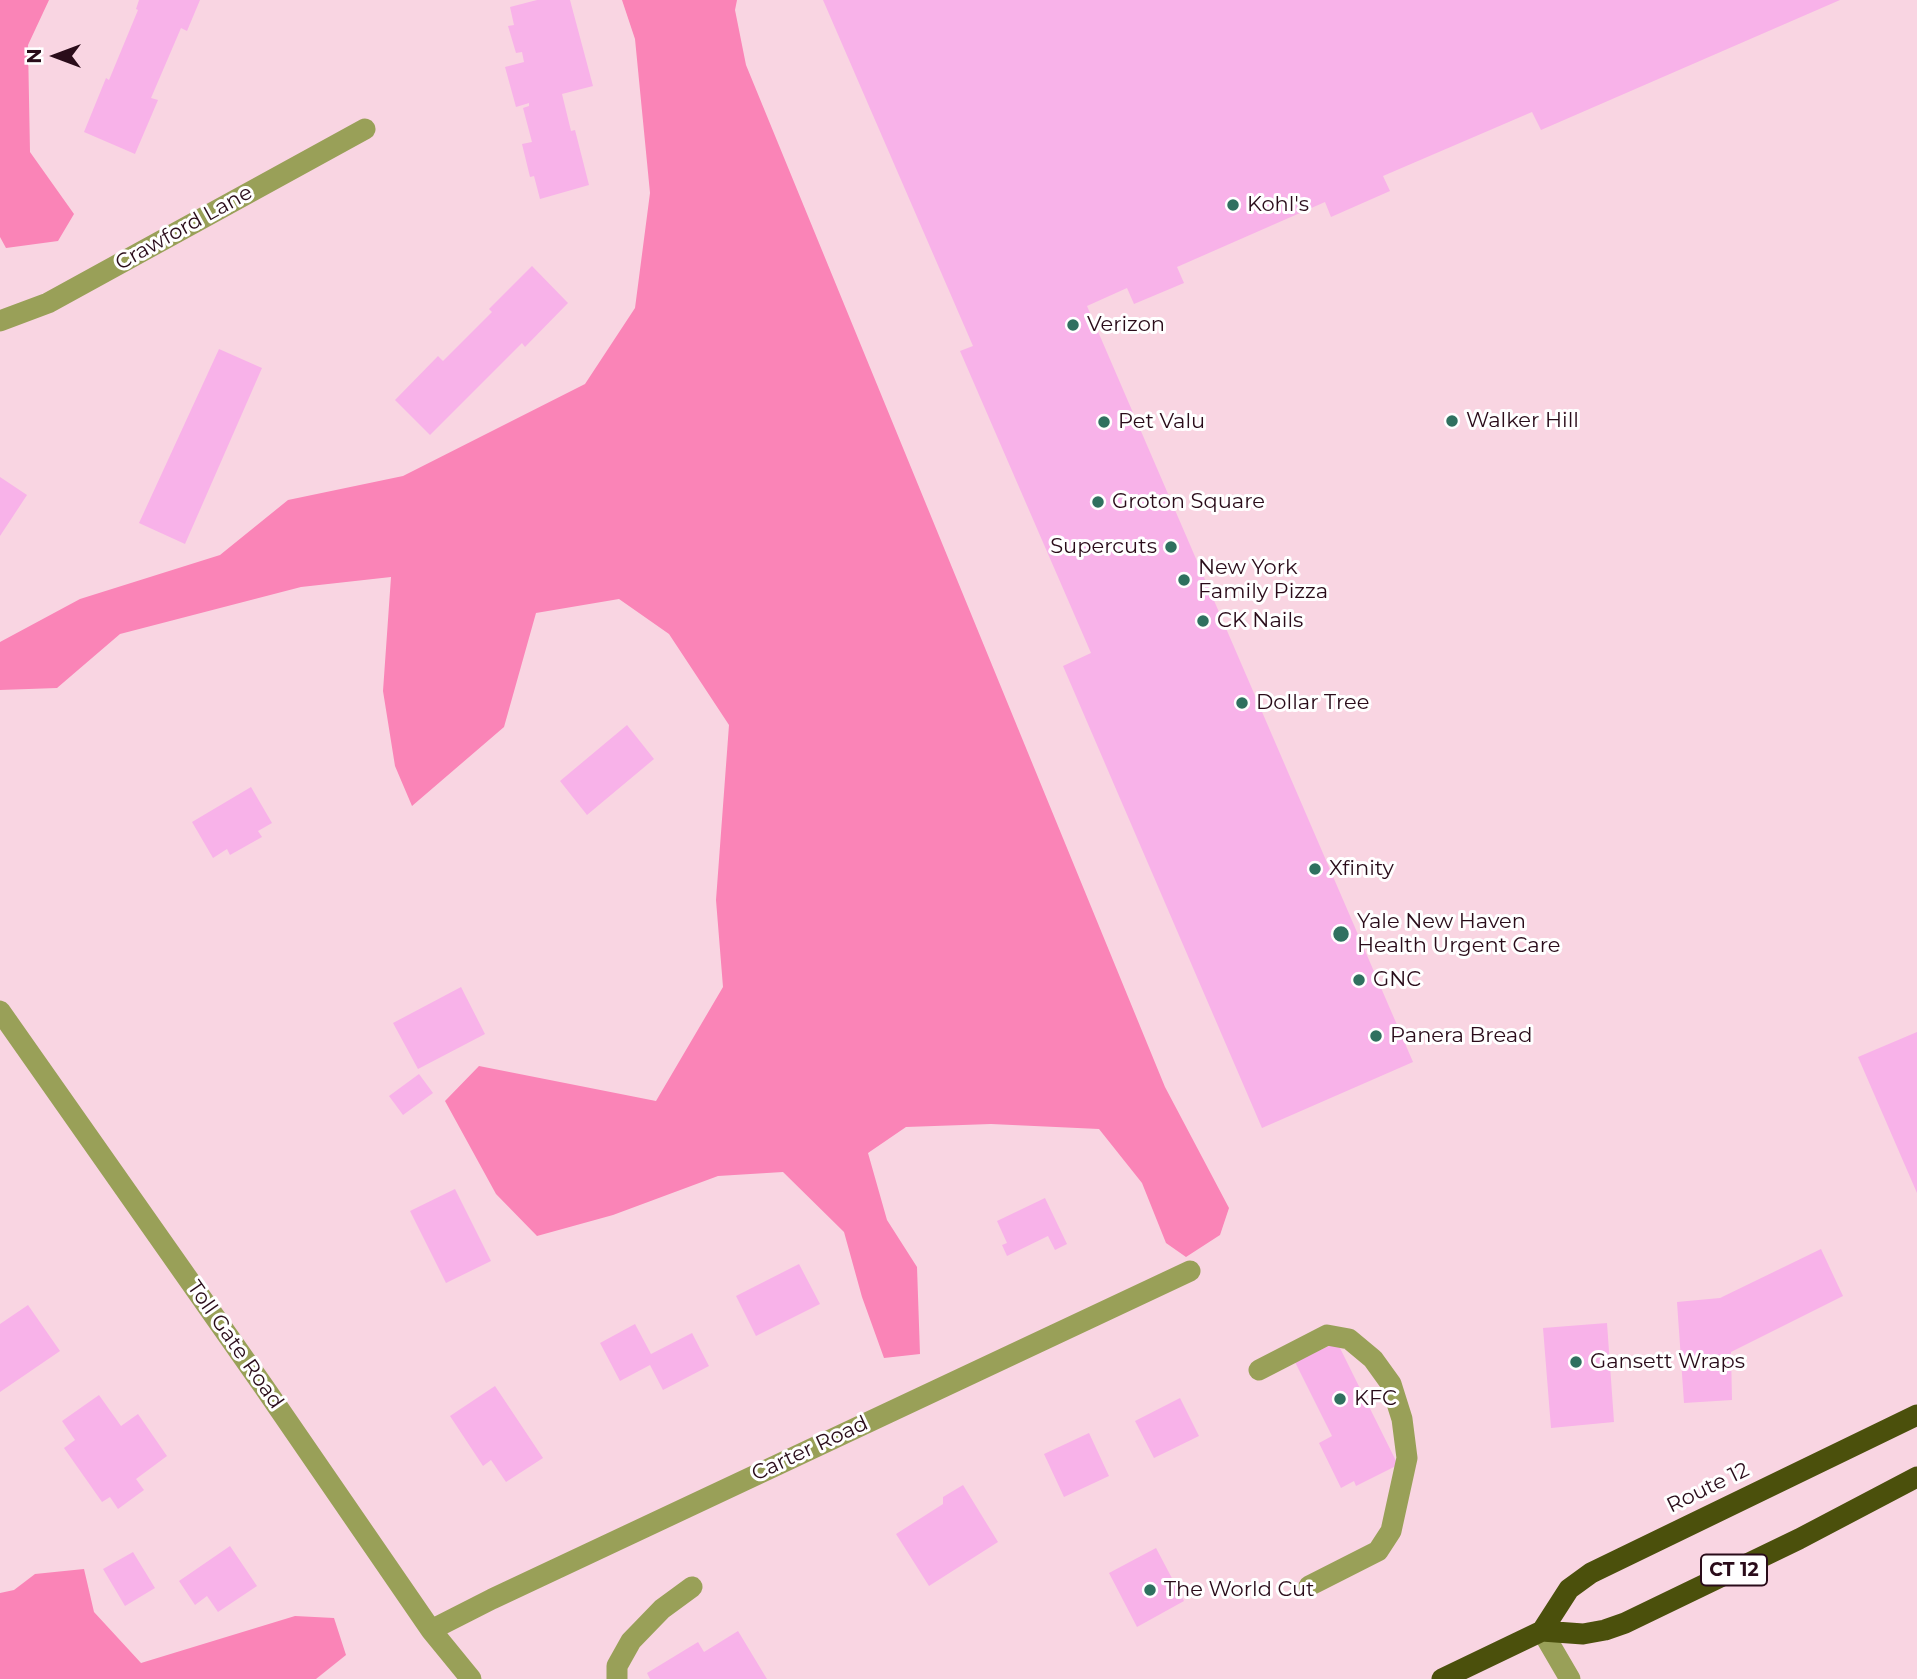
<!DOCTYPE html>
<style>
body{margin:0}
#map{position:relative;width:1917px;height:1679px;overflow:hidden;background:#f9d5e2;font-family:Montserrat,sans-serif}
canvas{display:block}
.north{position:absolute;left:21px;top:21px;width:70px;height:70px;-webkit-text-stroke:5px #fff;paint-order:stroke;rotate:270deg;font-size:19px;font-weight:700;line-height:28px;text-align:center;color:#2a0c1a}
.north::after{content:'';display:block;margin:auto;width:24px;height:32px;background:#2a0c1a;clip-path:polygon(50% 0,100% 100%,50% 72%,0 100%)}
</style>
<div id="map">
<canvas width="1917" height="1679"></canvas>
<div class="north">N</div>
</div>
<script>
const context = document.querySelector('canvas').getContext('2d');
context.lineJoin = 'round';
function fill(path, color) { context.fillStyle = color; context.fill(path, 'evenodd'); }
const toPath = rows => new Path2D(rows.map(r => 'M' + r).join(''));
function strokePath(path, color, width, dash) { context.strokeStyle = color; context.lineWidth = width; context.lineCap = dash ? 'butt' : 'round'; context.setLineDash(dash || []); context.stroke(path); }
function drawText(font, color, halo, rows, align = 'center') {
  context.font = font + ' Montserrat,sans-serif'; context.lineWidth = 6; context.setLineDash([]); context.textBaseline = 'middle'; context.strokeStyle = halo; context.fillStyle = color; for (const [text, x, y, turn = 0] of rows) {
    context.save(); context.translate(x, y); context.rotate((+turn || 0) * Math.PI / 180); context.textAlign = isNaN(turn) ? turn : align; if (halo) context.strokeText(text, 0, 0); context.fillText(text, 0, 0); context.restore();
  }
}
const green = toPath([
 [0,0,49,0,28,45,30,152,74,214,58,241,6,248,0,237],
 [622,0,737,0,735,10,746,65,1165,1087,1229,1208,1220,1235,1186,1257,1166,1243,1142,1183,1099,1129,991,1124,906,1127,868,1153,887,1220,917,1267,920,1354,884,1358,862,1297,844,1232,783,1172,718,1176,613,1215,537,1236,496,1194,445,1101,479,1066,656,1101,723,987,716,900,729,725,669,634,619,599,536,613,504,727,412,806,395,766,383,691,391,577,301,587,120,634,57,688,0,690,0,642,80,599,220,555,288,500,403,476,585,384,635,308,650,193,635,39],
 [84,1569,94,1612,141,1663,295,1616,334,1618,346,1655,316,1679,0,1679,0,1593,14,1590,35,1574]
]);
const building = toPath([
 [139,0,200,0,187,31,181,28,151,98,158,100,135,154,84,132,106,78,109,80,138,10,136,9],
 [537,0,570,0,593,86,562,94,571,131,575,130,589,185,540,199,534,176,530,177,522,144,532,142,523,108,529,106,529,103,516,107,505,67,524,62,522,52,516,53,508,26,514,25,510,7],
 [823,0,1840,0,1541,130,1532,112,1383,176,1390,191,1331,217,1325,202,1177,267,1184,283,1134,304,1127,288,1087,306,1413,1062,1262,1128,1063,666,1091,653,960,351,973,346],
 [532,266,568,303,525,347,522,343,430,435,395,400,438,356,443,361,492,312,489,309],
 [219,349,262,368,185,544,139,523],
 [0,477,27,495,0,536],
 [627,725,654,759,587,815,560,781],
 [251,787,272,823,258,831,262,837,230,855,227,849,213,858,192,822],
 [461,987,485,1034,418,1069,393,1023],
 [1917,1032,1917,1193,1858,1057],
 [419,1074,433,1093,403,1115,389,1096],
 [455,1189,491,1261,446,1283,410,1211],
 [1045,1198,1067,1244,1055,1250,1048,1236,1007,1256,1002,1245,1007,1243,997,1221],
 [1821,1249,1843,1296,1731,1352,1732,1400,1684,1403,1677,1302,1720,1298],
 [799,1264,820,1304,756,1336,736,1296],
 [28,1305,60,1351,0,1392,0,1324],
 [1607,1323,1614,1422,1551,1428,1543,1328],
 [635,1324,651,1354,692,1333,709,1366,663,1390,650,1365,620,1381,600,1343],
 [1337,1342,1398,1465,1356,1486,1354,1481,1341,1488,1319,1443,1332,1436,1295,1362],
 [495,1386,543,1458,506,1482,491,1460,483,1466,450,1416],
 [99,1395,121,1426,138,1414,167,1456,136,1479,144,1490,118,1509,110,1497,102,1502,64,1448,75,1440,62,1421],
 [1180,1398,1199,1436,1154,1458,1135,1421],
 [1089,1433,1109,1476,1064,1497,1044,1454],
 [963,1485,998,1542,929,1586,896,1534,943,1504,943,1497],
 [230,1546,257,1586,218,1612,207,1596,195,1605,179,1581],
 [1156,1548,1184,1601,1137,1627,1109,1573],
 [133,1552,155,1588,125,1606,103,1569],
 [738,1631,767,1679,650,1679,647,1673,698,1642,704,1652]
]);
const minor = toPath([
 [0,321,48,303,365,129],
 [0,1011,264,1387,431,1630,471,1679],
 [1259,1370,1327,1335,1349,1339,1373,1359,1391,1384,1402,1419,1407,1458,1391,1531,1378,1551,1309,1586],
 [431,1630,492,1599,1190,1271],
 [1542,1631,1570,1679],
 [617,1679,617,1666,631,1641,662,1609,692,1587]
]);
const highway = toPath([
 [1542,1631,1569,1589,1591,1573,1917,1415],
 [1442,1679,1542,1631,1583,1634,1605,1630,1625,1623,1799,1539,1917,1477]
]);
const markers = [
 [1233,205,7,"#2f705f"],
 [1073,325,7,"#2f705f"],
 [1452,421,7,"#2f705f"],
 [1104,422,7,"#2f705f"],
 [1098,502,7,"#2f705f"],
 [1171,547,7,"#2f705f"],
 [1184,580,7,"#2f705f"],
 [1203,621,7,"#2f705f"],
 [1242,703,7,"#2f705f"],
 [1315,869,7,"#2f705f"],
 [1341,934,9,"#2f705f"],
 [1359,980,7,"#2f705f"],
 [1376,1036,7,"#2f705f"],
 [1576,1362,7,"#2f705f"],
 [1340,1399,7,"#2f705f"],
 [1150,1590,7,"#2f705f"]
];
const shields = [
 [1734,1570,66]
];
const shieldNames = [
 ["CT 12",1734,1570]
];
const poiNames = [
 ["Kohl's",1247,205],
 ["Verizon",1087,325],
 ["Walker Hill",1466,421],
 ["Pet Valu",1118,422],
 ["Groton Square",1112,502],
 ["Supercuts",1157,547,"right"],
 ["New York",1198,568],
 ["Family Pizza",1198,592],
 ["CK Nails",1217,621],
 ["Dollar Tree",1256,703],
 ["Xfinity",1329,869],
 ["Yale New Haven",1357,922],
 ["Health Urgent Care",1357,946],
 ["GNC",1373,980],
 ["Panera Bread",1390,1036],
 ["Gansett Wraps",1590,1362],
 ["KFC",1354,1399],
 ["The World Cut",1164,1590]
];
const streetNames = [
 ["Crawford Lane",184,228,-29],
 ["Toll Gate Road",235,1345,55],
 ["Carter Road",810,1449,-25],
 ["Route 12",1708,1488,-26]
];
fill(green, '#fa84b7');
fill(building, '#f8b2e9');
strokePath(minor, '#99a058', 21);
strokePath(highway, '#4b500c', 21);
for (const [x, y, r, color] of markers) { const dot = new Path2D(); dot.arc(x, y, r, 0, 2 * Math.PI); context.fillStyle = color; context.fill(dot); strokePath(dot, '#fff', 2.5); }
for (const [x, y, w] of shields) { const box = new Path2D(); box.roundRect(x - w / 2, y - 15.5, w, 31, 5); context.fillStyle = '#fff'; context.fill(box); strokePath(box, '#2a0c1a', 2); }
drawText('bold 19px', '#2a0c1a', null, shieldNames);
drawText('21px', '#2a0c1a', '#fff', poiNames, 'left');
drawText('21px', '#2a0c1a', '#fff', streetNames);
</script>
